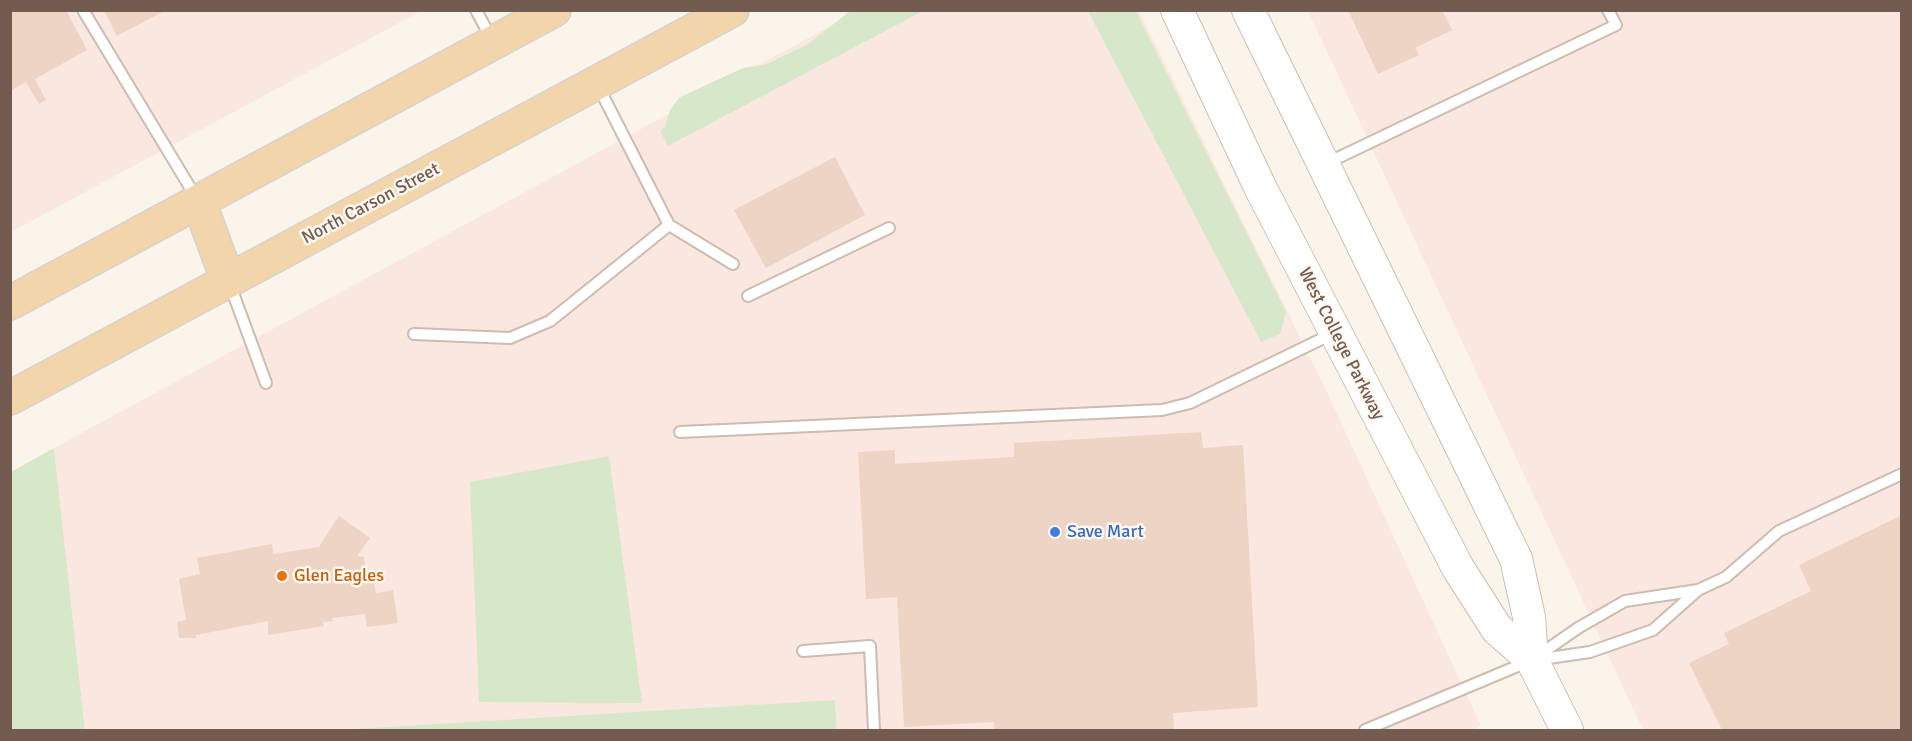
<!DOCTYPE html>
<style>
body{margin:0}
#map{position:relative;width:1912px;height:741px;overflow:hidden;background:#fbf4eb;font-family:Signika,sans-serif}
canvas{display:block}
.frame{position:absolute;inset:0;border:12px solid #745b50;pointer-events:none}
</style>
<div id="map">
<canvas width="1912" height="741"></canvas>
<div class="frame"></div>
</div>
<script>
const context = document.querySelector('canvas').getContext('2d');
context.lineJoin = 'round';
function fill(path, color) { context.fillStyle = color; context.fill(path, 'evenodd'); }
const toPath = rows => new Path2D(rows.map(r => 'M' + r).join(''));
function strokePath(path, color, width, dash) { context.strokeStyle = color; context.lineWidth = width; context.lineCap = dash ? 'butt' : 'round'; context.setLineDash(dash || []); context.stroke(path); }
function drawText(font, color, halo, rows, align = 'center') {
  context.font = font + ' Signika,sans-serif'; context.lineWidth = 5; context.setLineDash([]); context.textBaseline = 'middle'; context.strokeStyle = halo; context.fillStyle = color; for (const [text, x, y, turn = 0] of rows) {
    context.save(); context.translate(x, y); context.rotate((+turn || 0) * Math.PI / 180); context.textAlign = isNaN(turn) ? turn : align; if (halo) context.strokeText(text, 0, 0); context.fillText(text, 0, 0); context.restore();
  }
}
const commercial = toPath([
 [11,11,421,11,11,232],
 [858,11,1139,11,1326,390,1481,726,1471,730,837,730,835,700,337,730,85,730,54,448],
 [1308,11,1901,11,1901,730,1643,730]
]);
const green = toPath([
 [850,11,923,11,668,146,660,131,665,127,670,110,680,97,743,68,767,64,808,44],
 [1088,11,1136,11,1286,312,1280,334,1261,342],
 [54,448,85,730,11,730,11,472],
 [609,456,642,703,479,702,470,482],
 [835,700,837,730,337,730,650,711]
]);
const building = toPath([
 [10,10,66,10,87,50,35,79,46,100,39,104,26,82,10,91],
 [104,10,166,10,117,36],
 [1348,10,1442,10,1452,30,1415,48,1419,55,1378,74],
 [835,157,865,215,766,268,734,210],
 [1201,432,1203,448,1243,445,1258,707,1173,713,1174,730,994,730,994,722,904,727,897,597,866,599,858,452,895,450,895,464,1014,457,1014,443],
 [1902,515,1902,730,1722,730,1689,663,1729,644,1724,633,1811,591,1799,565],
 [339,516,370,538,357,556,364,557,366,570,373,574,376,593,393,590,398,623,367,627,365,614,332,618,333,621,323,622,324,626,268,635,268,621,196,635,196,638,179,638,177,622,186,620,179,579,200,574,197,558,272,544,273,554,319,547]
]);
const lane = toPath([
 [83,10,197,199],
 [476,10,492,40],
 [598,86,669,225,733,264],
 [1325,164,1616,25,1608,10],
 [230,285,266,383],
 [748,296,889,228],
 [414,334,510,338,550,321,669,225],
 [680,432,1162,410,1190,403,1334,333],
 [803,651,870,646,874,730],
 [1535,660,1590,652,1653,630,1698,590],
 [1365,730,1532,660,1578,628,1625,601,1698,590,1726,577,1779,531,1902,474]
]);
const secondary = toPath([
 [1177,10,1260,187,1458,568,1497,629,1532,660],
 [1248,10,1516,559,1529,617,1532,660,1567,730]
]);
const primary = toPath([
 [199,202,228,281],
 [10,303,554,10],
 [10,398,732,10]
]);
const markers = [
 [1055,532,6,"#3f7fe0"],
 [282,576,6,"#e8710a"]
];
const streetNames = [
 ["North Carson Street",371,204,-28],
 ["West College Parkway",1341,344,63]
];
const shopNames = [
 ["Save Mart",1067,532]
];
const foodNames = [
 ["Glen Eagles",294,576]
];
fill(commercial, '#fae7e0');
fill(green, '#d7e8ca');
fill(building, '#edd4c5');
strokePath(lane, '#ccbcb1', 14);
strokePath(secondary, '#d1beb2', 34);
strokePath(primary, '#d8d1ce', 36);
strokePath(lane, '#fff', 10);
strokePath(secondary, '#fff', 32);
strokePath(primary, '#f2d5ab', 33);
for (const [x, y, r, color] of markers) { const dot = new Path2D(); dot.arc(x, y, r, 0, 2 * Math.PI); context.fillStyle = color; context.fill(dot); strokePath(dot, '#fdf8f1', 2); }
drawText('18px', '#745b50', '#fdf8f1', streetNames);
drawText('18px', '#366cbe', '#fdf8f1', shopNames, 'left');
drawText('18px', '#c56008', '#fdf8f1', foodNames, 'left');
</script>
